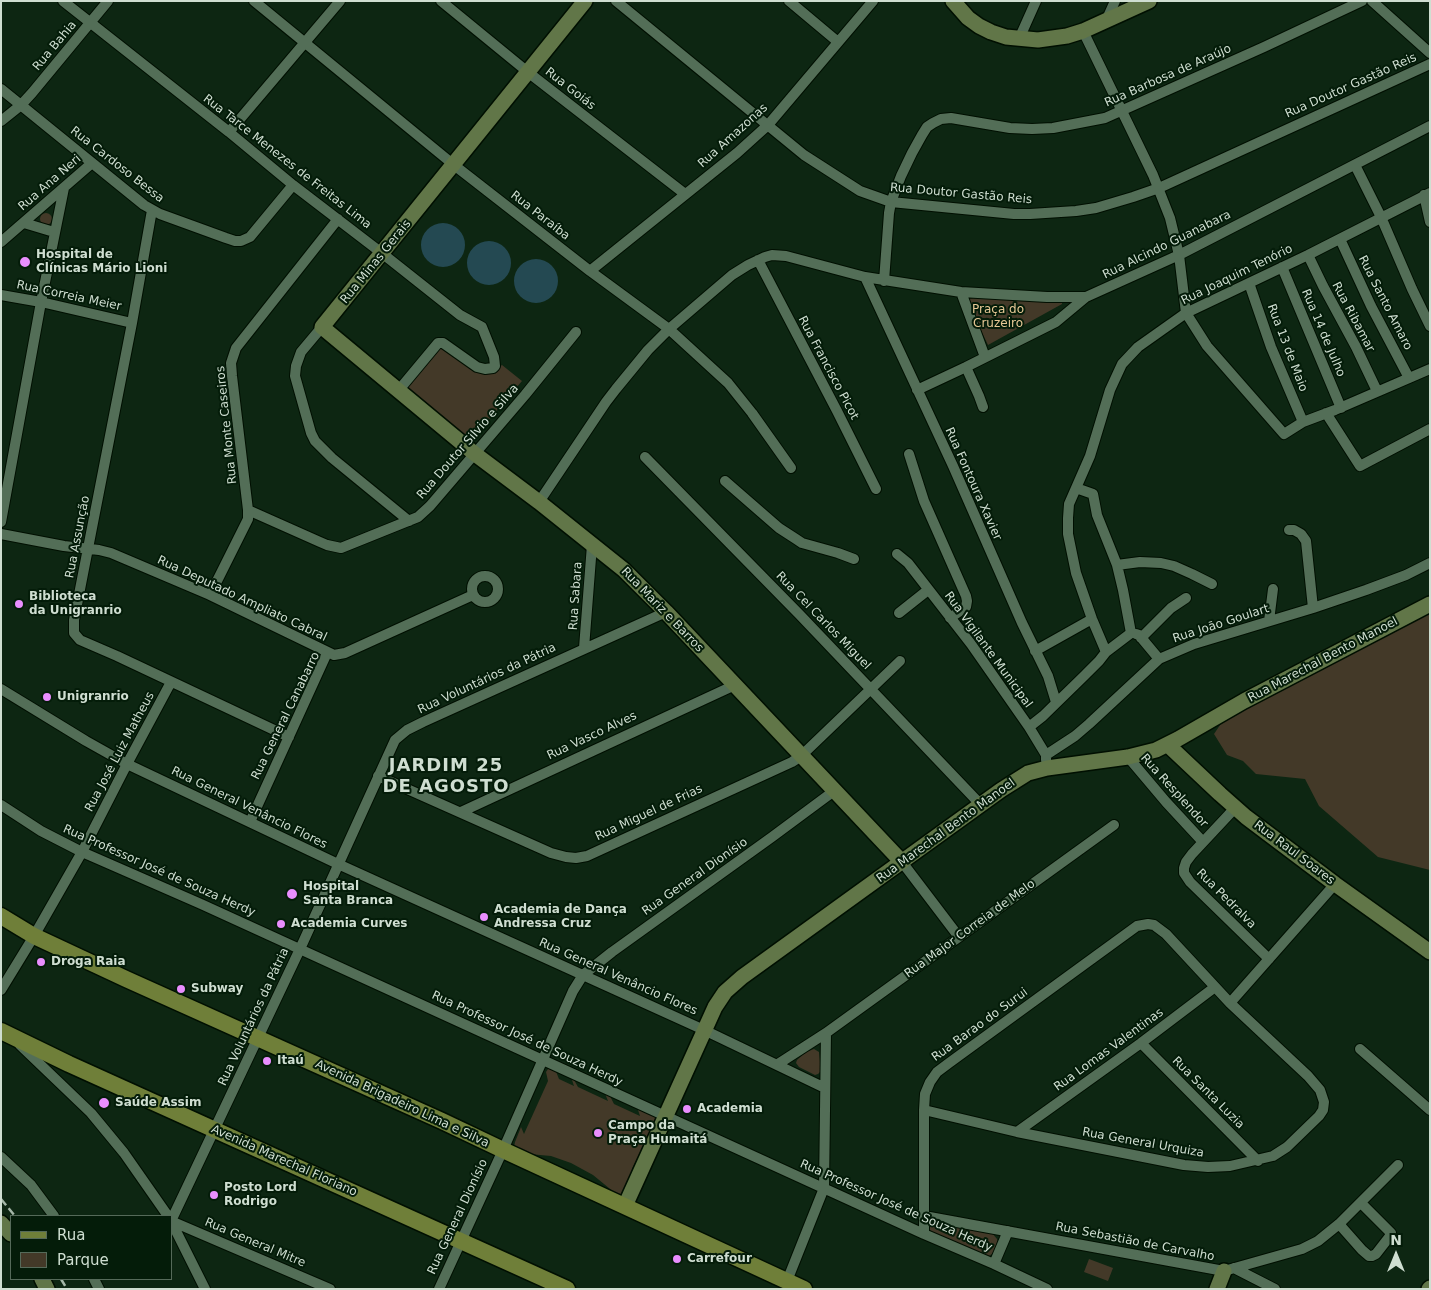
<!DOCTYPE html>
<meta charset="utf-8">
<style>
body{margin:0}
#map{position:relative;width:1431px;height:1290px;overflow:hidden;background:#0d2612;font-family:"DejaVu Sans",sans-serif}
canvas{display:block}
.frame{position:absolute;inset:0;border:2px solid #cfded1;pointer-events:none}
.legend{position:absolute;left:10px;top:1215px;width:162px;height:65px;box-sizing:border-box;background:#041c09;border:1px solid #556a59;margin:0;padding:6px 9px;list-style:none;font-size:15px;color:#cfded1}
.legend li{display:flex;align-items:center;gap:10px;height:25px}
.legend b{width:25px;border:1px solid #556a59}
.north{position:absolute;left:1371px;top:1230px;width:50px;height:50px;-webkit-text-stroke:4px #041c09;paint-order:stroke;rotate:0deg;font-size:14px;font-weight:700;line-height:20px;text-align:center;color:#cfded1}
.north::after{content:'';display:block;margin:auto;width:18px;height:22px;background:#cfded1;clip-path:polygon(50% 0,100% 100%,50% 72%,0 100%)}
</style>
<div id="map">
<canvas width="1431" height="1290"></canvas>
<div class="frame"></div>
<ul class="legend">
<li><b style="height:6px;background:#6f7f39"></b>Rua</li>
<li><b style="height:14px;background:#433928"></b>Parque</li>
</ul>
<div class="north">N</div>
</div>
<script>
const context = document.querySelector('canvas').getContext('2d');
context.lineJoin = 'round';
function fill(path, color) { context.fillStyle = color; context.fill(path, 'evenodd'); }
const toPath = rows => new Path2D(rows.map(r => 'M' + r).join(''));
function strokePath(path, color, width, dash) { context.strokeStyle = color; context.lineWidth = width; context.lineCap = dash ? 'butt' : 'round'; context.setLineDash(dash || []); context.stroke(path); }
function drawText(font, color, halo, rows, align = 'center') {
  context.font = font + ' "DejaVu Sans",sans-serif'; context.lineWidth = 4; context.setLineDash([]); context.textBaseline = 'middle'; context.strokeStyle = halo; context.fillStyle = color; for (const [text, x, y, turn = 0] of rows) {
    context.save(); context.translate(x, y); context.rotate((+turn || 0) * Math.PI / 180); context.textAlign = isNaN(turn) ? turn : align; if (halo) context.strokeText(text, 0, 0); context.fillText(text, 0, 0); context.restore();
  }
}
const green = toPath([
 '40 219a6 6 0 1 1 12 0a6 6 0 1 1-12 0Z',
 [964,295,1062,301,1062,304,988,345],
 [439,345,495,370,502,365,522,381,468,444,404,392],
 [1430,607,1430,870,1378,857,1319,806,1305,779,1256,774,1243,761,1227,755,1214,734,1224,719],
 [814,1049,819,1052,821,1071,818,1074,815,1075,799,1067,796,1063,797,1060,806,1052],
 [548,1069,555,1069,559,1079,574,1086,571,1077,573,1078,578,1087,608,1101,604,1091,609,1094,614,1104,640,1116,637,1107,660,1119,653,1137,650,1131,632,1169,635,1177,626,1195,615,1193,593,1175,571,1163,551,1156,529,1154,514,1147,515,1142,521,1127,524,1134,548,1081,546,1072],
 [931,1222,992,1233,997,1239,998,1244,995,1252,989,1256,985,1256,932,1232,930,1230,928,1227],
 [1089,1259,1113,1268,1108,1281,1084,1272]
]);
const water = toPath([
 '421 245a22 22 0 1 1 44 0a22 22 0 1 1-44 0Z',
 '467 263a22 22 0 1 1 44 0a22 22 0 1 1-44 0Z',
 '514 281a22 22 0 1 1 44 0a22 22 0 1 1-44 0Z'
]);
const street = toPath([
 [63,1,229,132,293,185,383,254,460,315,482,327,494,357,495,366,493,368,485,369,477,367,443,343,438,343,398,391],
 [254,1,454,165,590,271,669,329,728,383,752,413,791,468],
 [441,1,529,73,685,194],
 [616,1,804,155,860,191,891,202,1014,214,1030,214,1076,211,1096,208,1133,197,1159,188,1430,64],
 [789,1,838,42],
 [1372,1,1430,53],
 [1106,21,1115,1],
 [1083,31,1153,175,1170,218,1179,255,1186,313,1207,346,1284,434,1303,422,1335,410,1430,369],
 [1019,39,1036,1],
 [1,89,144,205,160,214,226,238,235,241,241,241,250,237,293,185],
 [1,121,21,105,32,93,108,1],
 [229,132,340,1],
 [1355,165,1381,217,1412,289,1430,326],
 [1424,195,1430,222],
 [152,210,132,323,74,620,74,633,80,640,117,656,289,737],
 [24,223,54,232],
 [1340,239,1371,306,1409,378],
 [1,242,92,163],
 [1308,255,1323,286,1356,347,1377,391],
 [758,260,837,411,876,489],
 [1282,267,1341,408],
 [590,271,737,153,768,125,873,1],
 [865,277,953,466,1022,623,1048,676,1056,702],
 [884,281,889,213,891,202,901,176,912,153,922,135,927,127,933,123,941,119,951,118,1010,128,1032,129,1053,128,1105,118,1264,47,1362,1],
 [1249,283,1271,347,1303,422],
 [961,292,985,357],
 [1,295,41,302,132,323],
 [322,327,301,352,296,366,295,376,311,433,315,441,332,458,409,521],
 [966,367,979,396,983,407],
 [917,390,966,367,1056,322,1086,297,1179,255,1430,126],
 [1326,413,1360,466,1430,429],
 [909,454,924,501,966,596,967,601,966,607,950,618],
 [645,457,799,614,981,805],
 [725,481,779,528,796,539,802,543,838,553,854,559],
 [1076,488,1093,494,1097,515,1117,565,1123,590,1131,633],
 [539,502,606,402,616,389,648,350,669,329,732,275,748,265,765,257,772,255,786,256,865,277,961,292,1047,297,1086,297],
 [248,510,320,542,327,545,341,548,418,517,430,506,525,395,576,332],
 [1,522,41,302,64,188],
 [1289,530,1294,530,1301,534,1306,541,1313,608],
 [1,534,64,546,99,550,111,553,210,595,334,655,345,653,473,595],
 [897,554,908,563,971,644,1029,727,1046,755,1046,760],
 [1117,565,1140,562,1161,563,1174,566,1192,574,1212,584],
 '472 589a13 13 0 1 1 26 0a13 13 0 1 1-26 0Z',
 [210,595,248,519,248,510,232,376,231,363,236,348,338,219],
 [899,613,928,590],
 [1269,621,1273,589],
 [1136,634,1139,635,1159,659],
 [1141,638,1171,608,1186,598],
 [584,648,592,545],
 [1035,651,1092,619],
 [1106,652,1092,619,1076,573,1068,534,1068,518,1069,504,1090,456,1110,390,1122,364,1138,347,1186,313,1308,255,1430,193],
 [1,689,86,741,127,764,338,864,704,1030,825,1088],
 [1029,727,1043,716,1084,676,1099,661,1106,652,1131,633],
 [1046,755,1075,736,1089,724,1159,659,1194,644,1313,608,1366,590,1406,575,1430,563],
 [1128,757,1166,802,1203,842],
 [378,776,551,853,566,857,576,858,587,856,792,762,801,756,900,661],
 [1,805,41,831,82,852,201,904,924,1234,994,1264,1047,1289],
 [1235,808,1192,854,1186,862,1184,868,1184,873,1190,882,1269,959],
 [461,812,735,685],
 [250,822,327,653],
 [902,862,959,937],
 [1,990,34,936,82,852,127,764,171,682],
 [1230,1003,1335,884],
 [1141,1043,1258,1161],
 [20,1045,91,1113,124,1153,168,1216],
 [1360,1049,1430,1110],
 [778,1064,826,1033,1114,825],
 [1017,1132,1141,1043,1215,987],
 [1,1157,31,1185,54,1216],
 [924,1216,1224,1271,1302,1249,1318,1241,1339,1224,1398,1165],
 [171,1221,300,949,395,740,407,730,423,722,666,612],
 [171,1221,330,1289],
 [171,1221,205,1289],
 [1339,1224,1362,1250,1369,1256,1372,1256,1376,1254,1390,1236,1391,1233,1361,1203],
 [924,1234,924,1110,925,1094,930,1082,937,1072,949,1063,1137,926,1148,924,1154,925,1166,934,1230,1003,1308,1076,1320,1090,1324,1102,1323,1110,1319,1116,1287,1147,1273,1156,1230,1166,1208,1167,1184,1165,1017,1132,924,1110],
 [994,1264,1008,1231],
 [1234,1268,1275,1289],
 [94,1279,99,1289],
 [787,1281,824,1188,826,1033],
 [439,1289,503,1150,573,991,583,975,612,952,772,837,834,791]
]);
const secondary = toPath([
 [585,1,322,327,475,454,539,502,624,570,666,612,902,862],
 [953,1,968,18,979,26,991,32,1006,37,1038,40,1067,36,1083,31,1149,1],
 [1168,745,1220,794,1246,817,1335,884,1430,952],
 [625,1206,715,1007,725,992,742,977,1001,790,1028,773,1047,768,1128,757,1156,750,1178,739,1244,701,1430,604],
 [1,1223,11,1234],
 [42,1279,47,1289],
 [1217,1289,1224,1271],
 [1429,1289,1430,1288]
]);
const primary = toPath([
 [1,916,34,936,126,979,442,1121,503,1150,804,1289],
 [1,1031,69,1064,567,1289]
]);
const rail = toPath([
 [1,1199,15,1216],
 [61,1279,67,1289]
]);
const markers = [
 [25,262,6,"#e98efe"],
 [19,604,5,"#e98efe"],
 [47,697,5,"#e98efe"],
 [292,894,6,"#e98efe"],
 [484,917,5,"#e98efe"],
 [281,924,5,"#e98efe"],
 [41,962,5,"#e98efe"],
 [181,989,5,"#e98efe"],
 [267,1061,5,"#e98efe"],
 [104,1103,6,"#e98efe"],
 [687,1109,5,"#e98efe"],
 [598,1133,5,"#e98efe"],
 [214,1195,5,"#e98efe"],
 [677,1259,5,"#e98efe"]
];
const streetNames = [
 ["Rua Bahia",55,46,-50],
 ["Rua Barbosa de Araújo",1168,76,-24],
 ["Rua Doutor Gastão Reis",1351,86,-24],
 ["Rua Goiás",570,89,38],
 ["Rua Amazonas",733,136,-42],
 ["Rua Tarce Menezes de Freitas Lima",287,162,38],
 ["Rua Cardoso Bessa",117,165,38],
 ["Rua Ana Neri",50,183,-41],
 ["Rua Doutor Gastão Reis",961,194,5],
 ["Rua Paraíba",540,216,38],
 ["Rua Alcindo Guanabara",1167,245,-26],
 ["Rua Minas Gerais",376,262,-51],
 ["Rua Joaquim Tenório",1237,275,-26],
 ["Rua Correia Meier",69,296,12],
 ["Rua Santo Amaro",1385,303,63],
 ["Rua Ribamar",1353,317,62],
 ["Rua 14 de Julho",1323,333,67],
 ["Rua 13 de Maio",1287,348,69],
 ["Rua Francisco Picot",828,368,62],
 ["Rua Monte Caseiros",227,425,-96],
 ["Rua Doutor Silvio e Silva",468,442,-49],
 ["Rua Fontoura Xavier",973,484,66],
 ["Rua Assunção",78,537,-79],
 ["Rua Sabara",576,596,-86],
 ["Rua Deputado Ampliato Cabral",242,599,25],
 ["Rua Mariz e Barros",662,610,46],
 ["Rua Cel Carlos Miguel",823,621,46],
 ["Rua Joāo Goulart",1221,624,-18],
 ["Rua Vigilante Municipal",988,650,54],
 ["Rua Marechal Bento Manoel",1323,660,-28],
 ["Rua Voluntários da Pátria",487,679,-25],
 ["Rua General Canabarro",286,716,-64],
 ["Rua Vasco Alves",592,736,-25],
 ["Rua José Luiz Matheus",120,752,-62],
 ["Rua Resplendor",1174,791,48],
 ["Rua General Venâncio Flores",249,808,26],
 ["Rua Miguel de Frias",649,813,-25],
 ["Rua Marechal Bento Manoel",946,831,-36],
 ["Rua Raul Soares",1294,853,37],
 ["Rua Professor José de Souza Herdy",159,871,24],
 ["Rua General Dionísio",695,877,-35],
 ["Rua Pedralva",1226,899,45],
 ["Rua Major Correia de Melo",970,929,-36],
 ["Rua General Venâncio Flores",618,977,24],
 ["Rua Voluntários da Pátria",254,1017,-65],
 ["Rua Barao do Surui",980,1025,-36],
 ["Rua Professor José de Souza Herdy",527,1039,25],
 ["Rua Lomas Valentinas",1109,1050,-36],
 ["Rua Santa Luzia",1208,1093,45],
 ["Avenida Brigadeiro Lima e Silva",402,1104,25],
 ["Rua General Urquiza",1143,1143,10],
 ["Avenida Marechal Floriano",284,1161,24],
 ["Rua Professor José de Souza Herdy",896,1206,24],
 ["Rua General Dionísio",458,1217,-65],
 ["Rua Sebastião de Carvalho",1135,1242,11],
 ["Rua General Mitre",255,1243,23]
];
const poiNames = [
 ["Hospital de",36,255],
 ["Clínicas Mário Lioni",36,269],
 ["Biblioteca",29,597],
 ["da Unigranrio",29,611],
 ["Unigranrio",57,697],
 ["Hospital",303,887],
 ["Santa Branca",303,901],
 ["Academia de Dança",494,910],
 ["Andressa Cruz",494,924],
 ["Academia Curves",291,924],
 ["Droga Raia",51,962],
 ["Subway",191,989],
 ["Itaú",277,1061],
 ["Saúde Assim",115,1103],
 ["Academia",697,1109],
 ["Campo da",608,1126],
 ["Praça Humaitá",608,1140],
 ["Posto Lord",224,1188],
 ["Rodrigo",224,1202],
 ["Carrefour",687,1259]
];
const parkNames = [
 ["Praça do",998,310],
 ["Cruzeiro",998,324]
];
const districtNames = [
 ["JARDIM 25",446,766],
 ["DE AGOSTO",446,787]
];
fill(green, '#433928');
fill(water, '#244952');
strokePath(street, '#000f01', 12);
strokePath(secondary, '#000f01', 18);
strokePath(primary, '#000f01', 19);
strokePath(street, '#536e57', 10);
strokePath(secondary, '#617648', 15);
strokePath(primary, '#6f7f39', 16);
strokePath(rail, '#a5b7a8', 2.5, [8, 4]);
for (const [x, y, r, color] of markers) { const dot = new Path2D(); dot.arc(x, y, r, 0, 2 * Math.PI); context.fillStyle = color; context.fill(dot); strokePath(dot, '#041c09', 2); }
drawText('12px', '#cfded1', '#041c09', streetNames);
drawText('bold 12px', '#cfded1', '#041c09', poiNames, 'left');
drawText('12px', '#e7c896', '#041c09', parkNames);
context.letterSpacing = '1px';
drawText('bold 18px', '#cfded1', '#041c09', districtNames);
context.letterSpacing = '0px';
</script>
